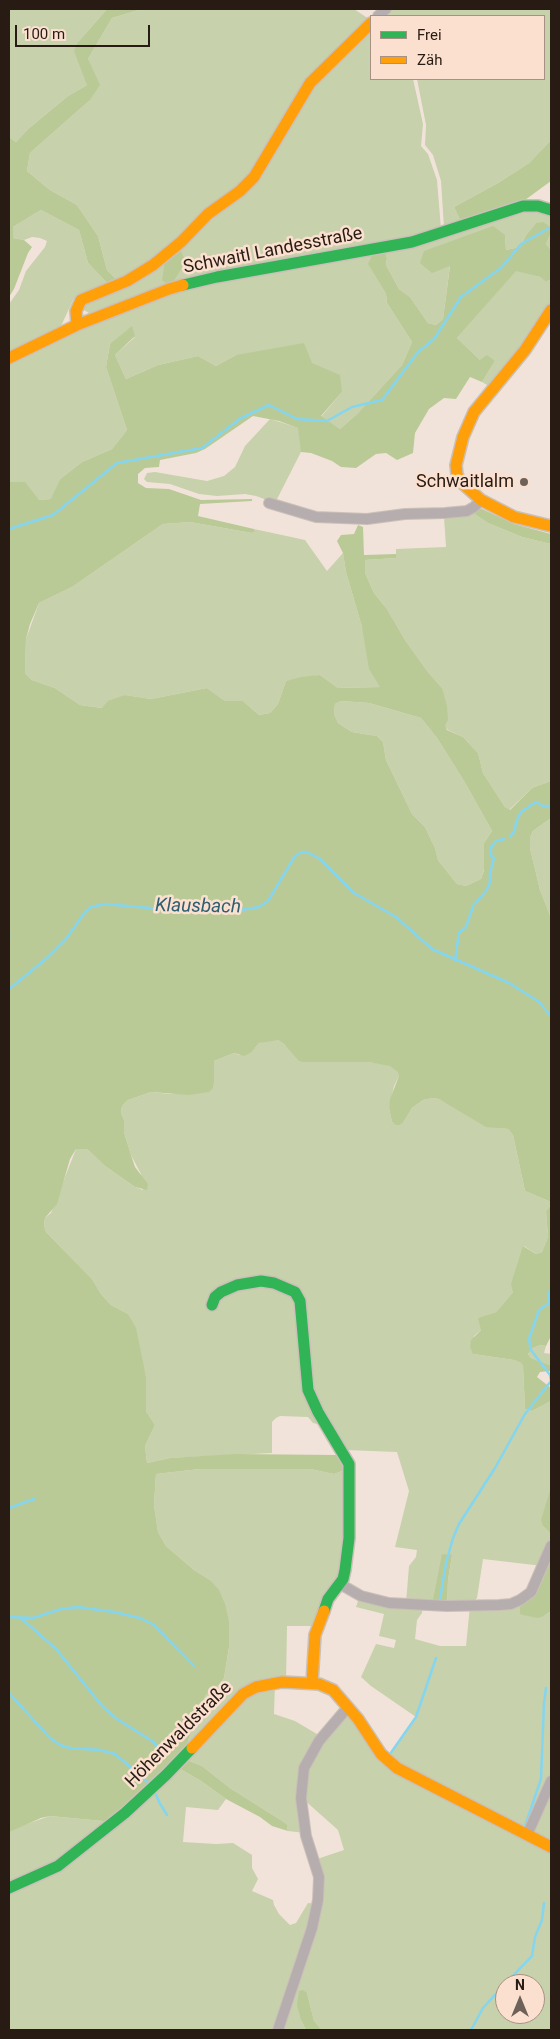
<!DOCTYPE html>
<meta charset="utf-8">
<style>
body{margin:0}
#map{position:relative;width:560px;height:2039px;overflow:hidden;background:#f2e3da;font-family:Roboto,sans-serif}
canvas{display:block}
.frame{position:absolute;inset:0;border:10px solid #271b13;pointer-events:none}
.legend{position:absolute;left:370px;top:15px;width:175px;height:65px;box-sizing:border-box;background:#fce0cf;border:1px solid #a79184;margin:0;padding:6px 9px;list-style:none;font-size:15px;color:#271b13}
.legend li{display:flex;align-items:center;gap:10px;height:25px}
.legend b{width:25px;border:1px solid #a79184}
.north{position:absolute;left:495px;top:1974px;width:50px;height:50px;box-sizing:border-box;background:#fce0cf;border:1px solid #a79184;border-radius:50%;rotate:0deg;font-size:14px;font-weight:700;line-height:20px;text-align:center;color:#271b13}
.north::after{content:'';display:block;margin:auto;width:18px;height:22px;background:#6e6159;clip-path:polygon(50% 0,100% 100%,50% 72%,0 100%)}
.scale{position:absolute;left:15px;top:25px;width:135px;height:22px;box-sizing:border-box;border:2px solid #271b13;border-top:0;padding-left:6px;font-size:15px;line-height:18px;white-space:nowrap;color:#271b13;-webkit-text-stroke:4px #fce0cf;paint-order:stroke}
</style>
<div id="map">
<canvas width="560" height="2039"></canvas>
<div class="frame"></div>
<ul class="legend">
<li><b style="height:6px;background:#30b455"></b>Frei</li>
<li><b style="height:6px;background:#ff9f0a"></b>Zäh</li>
</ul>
<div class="north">N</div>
<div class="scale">100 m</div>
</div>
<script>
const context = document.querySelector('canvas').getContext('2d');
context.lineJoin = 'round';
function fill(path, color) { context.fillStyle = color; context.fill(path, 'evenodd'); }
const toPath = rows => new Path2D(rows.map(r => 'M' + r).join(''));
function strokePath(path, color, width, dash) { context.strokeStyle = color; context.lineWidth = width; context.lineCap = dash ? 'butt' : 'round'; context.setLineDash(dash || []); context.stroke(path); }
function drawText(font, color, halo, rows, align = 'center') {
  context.font = font + ' Roboto,sans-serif'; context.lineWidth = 5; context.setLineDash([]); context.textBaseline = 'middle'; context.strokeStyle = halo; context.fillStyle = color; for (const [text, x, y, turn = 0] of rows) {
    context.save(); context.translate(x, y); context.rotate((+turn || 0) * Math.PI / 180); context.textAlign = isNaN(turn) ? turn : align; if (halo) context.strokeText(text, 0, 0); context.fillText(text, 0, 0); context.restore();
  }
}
const green = toPath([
 [9,9,107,9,78,42,87,85,68,96,28,129,16,142,9,137],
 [142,9,354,9,369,19,317,70,257,168,178,239,119,282,107,270,98,236,77,205,50,190,27,171,30,153,89,101,88,59,112,18],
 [391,9,551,9,551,140,529,163,498,183,454,207,461,222,444,228,441,181,433,155,425,145,426,125,417,79,544,79,544,16,383,16],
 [371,27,371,79,413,79,423,124,421,146,428,154,437,180,441,229,426,233,173,283,184,262,180,247,242,194,306,94],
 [41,210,79,230,88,263,109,285,79,294,73,300,62,324,56,330,9,353,9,304,19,290,26,271,45,247,47,241,40,238,32,237,24,240,13,238,13,227],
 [531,211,551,216,551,250,546,244,551,233,536,223,526,235,520,247,506,250,505,235,450,265,443,319,436,325,428,323,410,297,399,289,386,265,387,258,385,252],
 [372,255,369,265,386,294,387,303,412,342,402,365,357,414,340,429,321,417,342,392,236,355,216,366,198,356,158,365,126,379,115,355,135,337,110,344,106,367,127,430,112,449,82,462,60,479,52,499,39,500,9,482,9,364,79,329,191,288],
 [165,260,167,284,89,313,84,310,85,303],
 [516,270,540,277,546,282,551,279,551,302,533,331,489,386,482,382,495,361,480,360,457,338],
 [270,419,299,428,301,444,301,452,275,503,256,496,245,494,217,496,199,494,170,484,147,482,144,479,147,473,155,472,207,481,224,476,235,467,245,446],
 [473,513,488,523,522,537,551,544,551,781,532,788,509,810,505,807,483,773,478,753,463,737,448,730,444,725,442,688,428,672,405,640,387,609,374,593,365,573,365,560,396,558,396,549,446,547,444,517],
 [190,522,252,533,255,532,254,529,305,540,327,571,343,553,346,572,362,627,381,687,338,688,320,675,286,681,278,704,270,713,259,715,243,701,225,701,207,688,151,699,125,695,102,708,80,705,55,688,32,680,25,673,26,639,39,603,72,587,163,524],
 [341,701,369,703,421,718,437,738,464,781,492,831,484,843,484,869,481,879,466,886,457,884,438,860,435,848,425,827,412,814,386,760,383,742,377,736,352,732,338,723,334,714,335,704],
 [551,818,551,918,540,890,530,848,530,838,533,831],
 [269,1040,278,1040,285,1045,348,1062,368,1062,390,1065,399,1072,399,1076,394,1086,389,1108,392,1122,395,1125,403,1123,412,1108,423,1100,433,1098,439,1099,498,1128,508,1129,513,1135,525,1191,551,1202,551,1205,546,1211,548,1237,542,1252,536,1254,524,1246,513,1292,496,1312,479,1318,482,1327,481,1330,474,1336,473,1354,514,1360,521,1363,523,1366,525,1409,532,1411,551,1401,551,1487,543,1526,551,1534,551,1546,543,1566,483,1559,477,1598,470,1605,520,1600,520,1614,544,1616,551,1611,551,2030,322,2030,314,2021,307,1993,301,2020,306,2030,9,2030,9,1832,12,1829,50,1816,103,1821,106,1826,175,1766,201,1781,226,1799,218,1810,186,1807,183,1842,216,1844,233,1843,252,1855,252,1868,258,1879,252,1891,273,1900,274,1905,279,1914,290,1925,296,1923,308,1903,317,1904,314,1860,344,1850,338,1830,302,1798,305,1833,288,1831,288,1828,279,1819,230,1788,202,1766,182,1758,188,1751,188,1741,203,1701,206,1695,219,1685,224,1678,229,1647,210,1580,194,1570,166,1546,158,1532,154,1505,156,1474,200,1469,310,1469,334,1474,342,1471,345,1574,318,1626,287,1626,286,1682,275,1683,274,1714,295,1721,322,1737,348,1707,390,1754,416,1717,371,1686,361,1677,376,1644,394,1648,396,1640,379,1636,384,1614,356,1607,358,1601,361,1596,406,1603,409,1566,416,1557,417,1550,395,1547,409,1491,397,1452,346,1450,326,1426,313,1423,308,1417,280,1416,276,1418,272,1422,272,1453,170,1458,147,1463,145,1446,155,1425,146,1411,146,1377,128,1314,111,1305,101,1294,92,1279,46,1232,44,1225,45,1218,51,1213,76,1149,87,1149,105,1166,135,1187,143,1190,141,1174,131,1155,124,1132,124,1120,121,1113,122,1106,128,1100,151,1092,170,1094,213,1088,214,1061,234,1053,239,1055,252,1052,259,1043],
 [452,1555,448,1580,447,1606,470,1606,466,1646,440,1646,415,1639,417,1620,422,1613,423,1604,432,1605],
 [505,1984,535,1984,535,2014,505,2014],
 [540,1345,546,1346,544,1353,551,1354,551,1367,531,1358,528,1354,533,1348]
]);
const forest = toPath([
 [107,9,142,9,112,18,88,59,100,85,89,101,30,153,27,171,50,190,77,205,98,236,107,270,119,282,109,285,88,263,79,230,41,210,13,227,13,238,24,240,32,247,28,253,14,289,9,297,9,137,16,142,28,129,68,96,87,85,74,51,78,42],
 [551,140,551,181,525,200,461,222,454,207,498,183,529,163],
 [543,222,549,226,551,233,546,244,551,250,551,279,546,282,540,277,516,271,457,338,480,360,487,355,495,361,482,382,470,377,456,399,444,398,429,409,415,433,413,453,397,460,386,453,376,454,356,468,341,467,332,461,311,453,301,452,298,428,279,421,253,416,205,449,196,453,160,460,159,467,145,468,138,474,138,483,146,488,169,489,201,500,252,499,252,501,200,504,198,516,254,529,255,532,252,533,190,522,163,524,72,587,39,603,30,624,26,639,25,673,32,680,55,688,80,705,102,708,108,701,125,695,151,699,207,688,225,701,243,701,259,715,270,713,278,704,286,681,301,677,320,675,338,688,380,687,369,669,362,627,346,572,343,553,337,541,341,535,354,534,358,525,363,527,364,555,396,554,396,558,365,560,365,573,374,593,387,609,405,640,428,672,442,688,447,706,448,720,445,725,447,730,463,737,478,753,483,773,505,807,510,810,532,788,551,781,551,818,533,831,530,838,530,848,540,890,551,918,551,1202,525,1191,513,1135,508,1129,486,1127,439,1099,433,1098,423,1100,412,1108,403,1123,399,1125,395,1125,392,1122,389,1108,390,1099,399,1076,398,1072,390,1066,368,1062,303,1062,299,1061,285,1045,278,1040,259,1043,252,1052,244,1056,234,1053,214,1061,214,1082,213,1088,209,1092,189,1095,151,1092,128,1100,122,1106,121,1113,124,1120,124,1132,131,1155,135,1167,148,1184,147,1190,135,1187,105,1166,87,1149,76,1149,70,1159,57,1204,45,1218,44,1225,46,1232,92,1279,101,1294,111,1305,128,1314,136,1328,146,1377,146,1411,155,1425,145,1446,147,1463,170,1458,235,1454,338,1455,342,1452,342,1471,334,1474,310,1469,200,1469,156,1474,154,1505,158,1532,166,1546,194,1570,210,1580,219,1590,225,1604,229,1622,229,1647,224,1678,219,1685,206,1695,203,1701,188,1741,188,1751,182,1758,202,1766,230,1788,279,1819,287,1825,288,1831,272,1826,260,1817,226,1799,201,1781,175,1766,106,1826,103,1821,50,1816,41,1818,9,1832,9,482,25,482,39,500,51,499,60,479,82,462,112,449,127,430,106,367,110,344,132,326,135,336,115,355,126,379,158,365,198,356,216,366,236,355,304,343,312,363,340,375,342,392,321,416,340,429,357,414,402,365,412,342,387,303,386,294,368,264,372,255,385,252,387,258,386,265,399,289,410,297,428,323,436,325,443,319,450,266,432,273,420,263,424,251,493,226,505,235,506,250,520,247,526,235,536,223],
 [341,701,369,703,421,718,437,738,464,781,492,831,484,843,484,870,481,879,466,886,457,884,438,860,435,848,425,827,412,814,386,760,383,742,377,736,352,732,338,723,334,714,335,704],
 [180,247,185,262,173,283,167,284,162,280,165,260],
 [480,508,514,524,551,534,551,544,522,537,488,523,473,513],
 [551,1205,551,1336,546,1346,540,1345,533,1348,528,1354,531,1358,551,1366,550,1371,540,1372,537,1377,551,1388,551,1401,532,1411,525,1409,523,1366,521,1363,514,1360,473,1354,470,1347,471,1340,481,1330,478,1318,496,1312,513,1292,511,1284,523,1246,536,1254,542,1252,548,1237,546,1211],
 [551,1487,551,1534,543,1526,541,1520],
 [551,1546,551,1611,544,1616,538,1618,523,1615,520,1614,520,1600,527,1596],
 [442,1554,452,1555,448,1580,447,1606,432,1605],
 [303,1990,307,1993,314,2021,322,2030,306,2030,301,2020,297,2005,299,1991]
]);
const stream = toPath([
 [9,529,53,515,117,463,202,448,241,418,269,405,297,419,327,421,352,407,382,400,418,352,434,339,461,297,502,267,521,244,551,227],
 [510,837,515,830,516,822,521,812,536,802,543,806,549,806,551,804],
 [9,934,9,938],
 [455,960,459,933,466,927,473,906,486,891,490,882,490,873,494,858,491,856,491,847,496,841,504,839],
 [9,989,47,958,66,939,85,912,91,907,105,904,116,905,173,910,229,912,259,907,268,901,295,856,302,852,307,852,320,859,354,893,396,917,432,949,509,983,538,1001,551,1016],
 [9,1508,34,1499],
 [440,1599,446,1563,453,1538,459,1524,495,1468,525,1414,551,1381,550,1375,531,1350,529,1339,539,1310,549,1303,548,1293,551,1290],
 [9,1617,33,1618,61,1609,78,1607,114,1612,140,1618,154,1625,194,1666],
 [21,1618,56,1649,103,1707,117,1719,152,1741,166,1754],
 [9,1693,50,1738,60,1745,70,1748,100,1750,115,1754,149,1783],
 [390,1754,416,1717,436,1658],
 [155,1792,159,1802,167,1815],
 [525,1826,541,1779,544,1703,546,1688],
 [505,1984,532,1956,535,1937,542,1920,544,1903],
 [471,2030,483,2008,505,1984]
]);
const street = toPath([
 [378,16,386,9],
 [269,503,316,517,367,519,405,514,445,513,467,511,474,507,481,500],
 [340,1584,361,1596,389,1603,447,1606,499,1605,511,1604,520,1600,531,1592,551,1546],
 [527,1835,551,1781],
 [278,2030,312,1928,318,1900,319,1877,306,1836,301,1798,304,1768,319,1741,348,1707]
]);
const fast = toPath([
 [183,285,217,277,412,242,523,206,538,206,551,210],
 [212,1305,215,1297,221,1292,237,1285,261,1281,274,1283,295,1292,300,1301,308,1390,318,1412,349,1464,349,1538,345,1570,343,1579,328,1599,324,1611],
 [9,1888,58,1866,125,1813,166,1775,192,1748]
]);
const slow = toPath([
 [551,310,525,350,474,412,463,437,456,465,457,475,462,483,481,500,514,517,551,526],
 [77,325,76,311,81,300,127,281,153,265,181,242,208,214,240,191,254,177,310,83,371,23],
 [9,358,77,325,169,289,183,285],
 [312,1683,315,1635,324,1611],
 [192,1748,243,1694,256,1687,282,1682,319,1684,333,1690,358,1719,381,1754,397,1768,551,1847]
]);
const markers = [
 [524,482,5,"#6e6159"]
];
const streetNames = [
 ["Schwaitl Landesstraße",273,251,-11],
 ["Höhenwaldstraße",179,1735,-45]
];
const poiNames = [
 ["Schwaitlalm",514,482]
];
const waterNames = [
 ["Klausbach",198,907,1]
];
fill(green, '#c7d1ab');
fill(forest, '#baca96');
strokePath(stream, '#84d6f0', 2.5);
strokePath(street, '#cbc0b8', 12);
strokePath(fast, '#cbc0b8', 14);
strokePath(slow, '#cbc0b8', 14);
strokePath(street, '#b6aeae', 10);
strokePath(fast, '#30b455', 11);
strokePath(slow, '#ff9f0a', 11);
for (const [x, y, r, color] of markers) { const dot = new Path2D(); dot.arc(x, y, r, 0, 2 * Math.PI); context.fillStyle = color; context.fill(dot); strokePath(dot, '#fce0cf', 2); }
drawText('18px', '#271b13', '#fce0cf', streetNames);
drawText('18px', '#271b13', '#fce0cf', poiNames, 'right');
drawText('italic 19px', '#2d5f71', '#fce0cf', waterNames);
</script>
